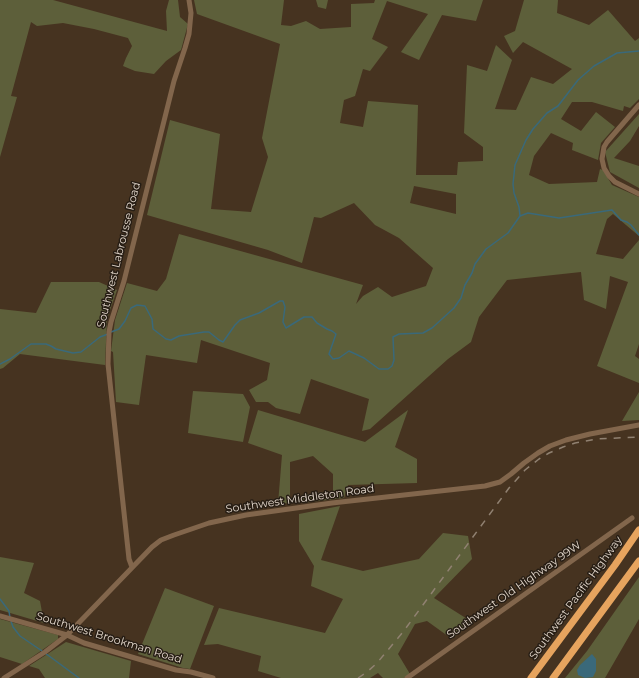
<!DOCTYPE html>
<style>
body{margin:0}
canvas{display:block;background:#463320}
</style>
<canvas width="639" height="678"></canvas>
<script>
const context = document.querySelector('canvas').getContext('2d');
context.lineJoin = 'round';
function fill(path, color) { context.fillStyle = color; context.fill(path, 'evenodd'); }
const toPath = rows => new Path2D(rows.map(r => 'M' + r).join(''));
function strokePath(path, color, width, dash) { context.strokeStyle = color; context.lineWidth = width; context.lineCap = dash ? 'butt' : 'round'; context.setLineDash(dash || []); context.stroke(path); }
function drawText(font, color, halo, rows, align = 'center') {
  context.font = font + ' Montserrat,sans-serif'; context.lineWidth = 3; context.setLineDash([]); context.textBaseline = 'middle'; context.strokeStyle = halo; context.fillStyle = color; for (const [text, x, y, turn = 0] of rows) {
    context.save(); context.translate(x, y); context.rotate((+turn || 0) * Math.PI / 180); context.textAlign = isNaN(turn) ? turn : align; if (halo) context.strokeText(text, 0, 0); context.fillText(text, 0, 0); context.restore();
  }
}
const green = toPath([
 [0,0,53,0,167,31,166,11,169,0,178,0,180,17,188,24,181,50,166,61,154,74,135,71,123,66,126,58,132,46,128,38,94,29,63,23,37,26,31,22,11,96,17,97,0,157],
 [194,0,284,0,281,25,291,26,306,21,320,29,351,27,351,4,374,3,375,0,483,0,476,21,442,15,419,60,401,52,428,14,387,1,372,39,388,47,370,71,363,69,355,96,344,100,340,123,363,127,368,101,418,105,416,175,457,175,458,162,483,161,483,147,464,133,467,65,487,71,496,45,512,60,495,109,516,110,531,77,553,84,572,69,523,42,513,53,504,36,515,31,524,0,558,0,557,13,589,25,608,10,635,41,639,38,639,99,630,108,624,106,623,111,592,102,572,102,561,119,581,131,596,112,615,127,601,143,598,160,572,150,573,143,551,133,534,156,529,175,549,184,597,182,600,169,603,170,612,185,639,197,639,236,613,214,607,219,596,254,623,259,639,240,639,344,635,356,639,359,639,383,597,366,628,282,610,276,606,309,584,300,581,272,507,280,479,317,471,342,448,359,370,429,362,431,369,399,311,379,300,414,276,408,268,402,256,402,249,390,267,380,270,363,201,340,197,363,146,355,139,405,116,402,113,352,111,351,115,320,127,283,157,291,166,279,179,234,363,285,356,304,363,296,378,287,392,297,426,286,433,268,399,238,375,225,354,203,321,218,314,217,302,263,268,250,147,215,170,120,220,134,211,209,251,212,268,157,262,138,280,44,197,14],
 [414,186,456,194,456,214,410,203],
 [316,0,328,0,326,9,318,7],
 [639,114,639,126,630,141,614,158,639,166,639,188,610,172,605,152],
 [51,282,99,282,117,290,107,319,105,365,20,354,3,368,0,369,0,309,36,313],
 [193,391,243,394,250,407,243,442,188,433],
 [639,392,639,420,622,421],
 [258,410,365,442,408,410,395,447,417,459,417,483,348,485,344,498,302,503,301,495,333,491,333,474,313,456,290,462,290,503,278,504,282,455,248,443],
 [340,506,321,560,363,571,419,559,443,533,468,536,472,559,434,598,472,622,452,639,427,621,415,624,398,654,410,674,404,678,383,678,378,673,370,678,281,678,258,671,261,656,218,644,204,645,219,608,325,633,343,599,311,586,314,566,299,541,299,514],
 [0,557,34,563,24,593,40,601,44,623,0,610],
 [639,577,639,619,605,678,565,678,587,651],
 [165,588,214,606,190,669,183,668,138,654],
 [0,619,58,635,58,639,22,664,0,657],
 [66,642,131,661,129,678,45,678,39,669,29,666]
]);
const water = toPath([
 [592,654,596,659,596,671,593,677,585,678,578,675,577,670,580,665]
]);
const stream = toPath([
 [520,216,519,207,514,193,513,184,515,165,526,140,533,129,547,113,558,106,578,80,594,66,617,53,639,51],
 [111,332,119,329,125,321,131,308,137,305,145,306,152,319,153,329,166,339,171,340,179,336,204,332,209,332,219,340,223,342,235,325,240,320,259,313,280,301,283,301,285,307,283,322,286,328,304,317,312,317,317,323,327,329,332,331,336,334,329,354,333,359,339,358,349,351,364,358,379,369,388,369,392,366,394,360,393,337,399,334,423,333,432,328,454,308,461,298,465,285,472,273,475,264,486,249,508,233,520,216,528,213,559,218,612,210,621,220,627,222,631,225,639,235],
 [0,364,10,359,31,344,46,344,51,346,56,349,73,353,81,352,100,337,108,334],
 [0,599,9,611,10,618],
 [11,621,13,627,20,636,42,651],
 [45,653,79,678]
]);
const minor = toPath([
 [639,105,607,142,604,147,602,159,604,168,609,176,615,182,639,194],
 [132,567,129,559,108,364,109,332,111,322,124,281,174,81,185,48,189,34,191,13,189,0],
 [0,616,67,635,84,643,135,658,176,670,191,672,213,678],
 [4,678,45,652,67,635,152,547,161,540,174,535,209,523,246,515,332,503,485,486,500,482,511,474,524,463,538,453,550,446,566,440,590,434,639,425],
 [407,678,632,518]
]);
const highway = toPath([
 [531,678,615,565,639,530],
 [553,678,639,561]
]);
const rail = toPath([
 [358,678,367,672,377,663,403,632,509,488,525,470,539,459,549,453,563,447,575,443,597,439,639,437]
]);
const streetNames = [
 ["Southwest Labrousse Road",119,255,-76],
 ["Southwest Middleton Road",300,499,-8],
 ["Southwest Old Highway 99W",514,590,-35],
 ["Southwest Pacific Highway",576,598,-54],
 ["Southwest Brookman Road",109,638,17]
];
fill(green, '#5d5f3a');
fill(water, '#3a697a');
strokePath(stream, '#3a697a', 1.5);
strokePath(minor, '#82664c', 5);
strokePath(highway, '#e7a45e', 7);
strokePath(rail, '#908171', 1.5, [7, 7]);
drawText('11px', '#e4d8cc', '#261d14', streetNames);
</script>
